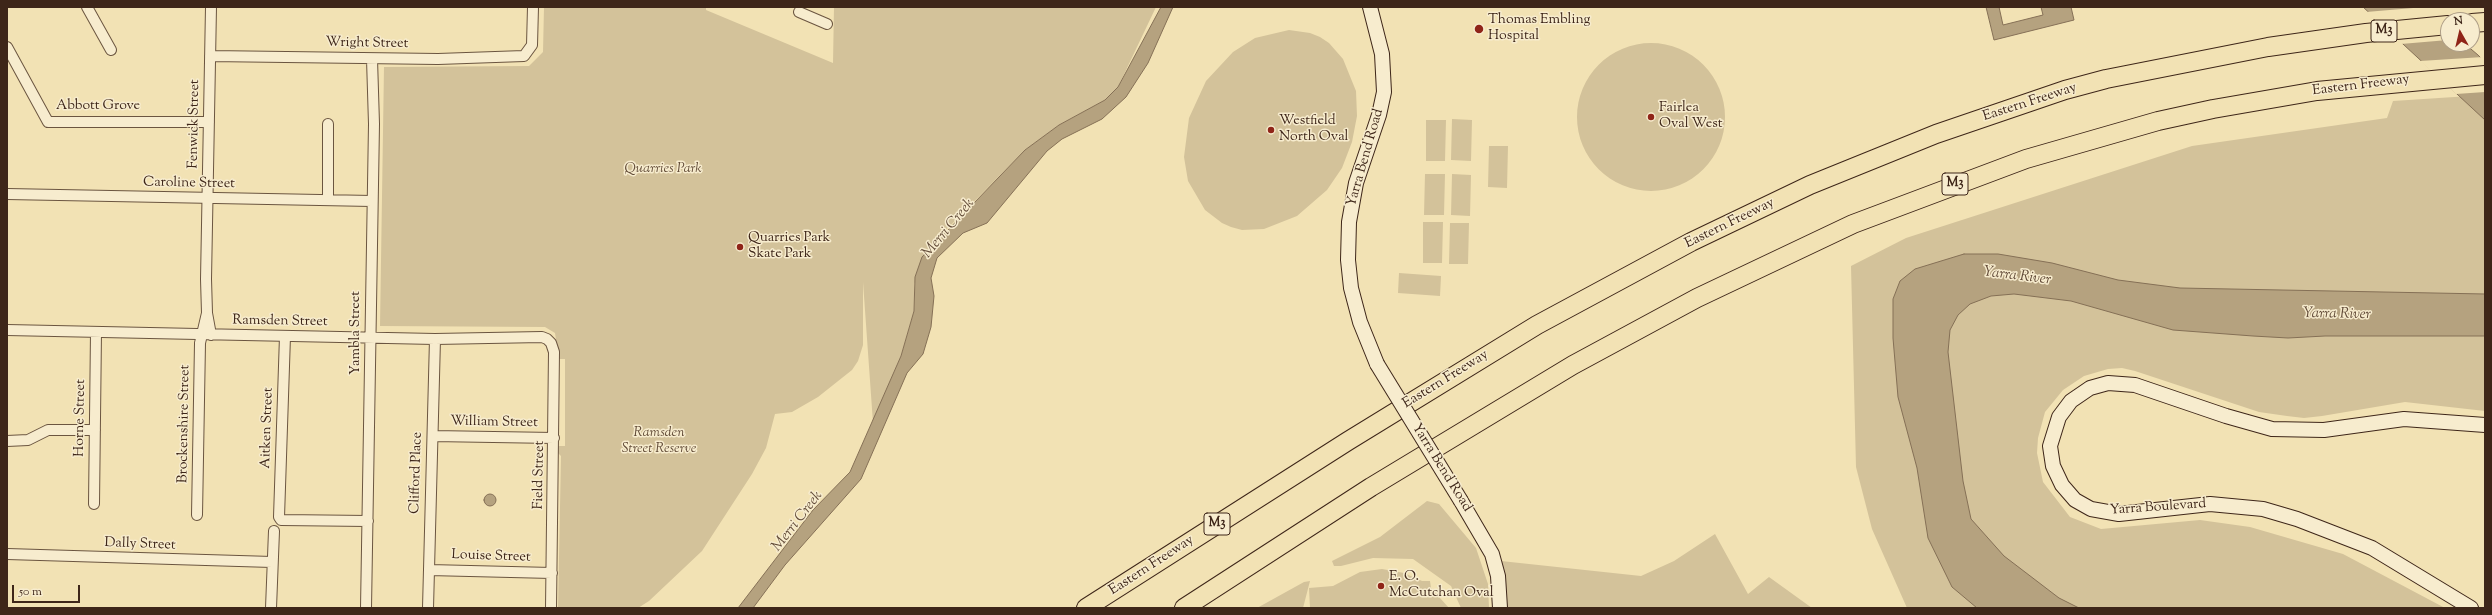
<!DOCTYPE html>
<style>
body{margin:0}
#map{position:relative;width:2492px;height:615px;overflow:hidden;background:#f2e2b4;font-family:"Sorts Mill Goudy",serif}
canvas{display:block}
.frame{position:absolute;inset:0;border:8px solid #3e2619;pointer-events:none}
.north{position:absolute;left:2440px;top:12px;width:40px;height:40px;box-sizing:border-box;background:#f7ecce;border:1px solid #ad9d86;border-radius:50%;rotate:352deg;font-size:11px;font-weight:700;line-height:16px;text-align:center;color:#3e2619}
.north::after{content:'';display:block;margin:auto;width:14px;height:18px;background:#8f2418;clip-path:polygon(50% 0,100% 100%,50% 72%,0 100%)}
.scale{position:absolute;left:12px;top:585px;width:68px;height:18px;box-sizing:border-box;border:2px solid #3e2619;border-top:0;padding-left:5px;font-size:12px;line-height:14px;white-space:nowrap;color:#3e2619;-webkit-text-stroke:3px #f7ecce;paint-order:stroke}
</style>
<div id="map">
<canvas width="2492" height="615"></canvas>
<div class="frame"></div>
<div class="north">N</div>
<div class="scale">50 m</div>
</div>
<script>
const context = document.querySelector('canvas').getContext('2d');
context.lineJoin = 'round';
function fill(path, color) { context.fillStyle = color; context.fill(path, 'evenodd'); }
const toPath = rows => new Path2D(rows.map(r => 'M' + r).join(''));
function strokePath(path, color, width, dash) { context.strokeStyle = color; context.lineWidth = width; context.lineCap = dash ? 'butt' : 'round'; context.setLineDash(dash || []); context.stroke(path); }
function drawText(font, color, halo, rows, align = 'center') {
  context.font = font + ' "Sorts Mill Goudy",serif'; context.lineWidth = 3; context.setLineDash([]); context.textBaseline = 'middle'; context.strokeStyle = halo; context.fillStyle = color; for (const [text, x, y, turn = 0] of rows) {
    context.save(); context.translate(x, y); context.rotate((+turn || 0) * Math.PI / 180); context.textAlign = isNaN(turn) ? turn : align; if (halo) context.strokeText(text, 0, 0); context.fillText(text, 0, 0); context.restore();
  }
}
const green = toPath([
 [544,7,706,7,706,10,833,63,834,7,1156,7,1118,87,1105,100,1059,125,1025,150,933,243,914,284,914,311,901,356,873,423,863,282,863,345,858,361,852,370,818,397,792,412,775,414,766,448,752,474,702,551,649,601,638,608,558,608,561,456,558,453,558,446,565,446,565,359,559,359,555,333,545,327,380,326,384,67,529,66,543,52],
 [1289,30,1310,33,1320,37,1329,43,1343,59,1356,91,1357,116,1352,142,1342,168,1327,190,1297,216,1264,229,1242,230,1231,227,1222,223,1205,210,1188,181,1184,157,1189,118,1206,81,1233,52,1255,38],
 '1577 117a74 74 0 1 1 148 0a74 74 0 1 1-148 0Z',
 [2485,95,2485,411,2405,402,2322,416,2304,418,2287,416,2259,412,2135,371,2122,368,2108,369,2084,376,2063,390,2045,412,2038,438,2037,453,2043,482,2070,517,2101,529,2200,520,2250,527,2343,554,2445,608,1907,608,1872,529,1856,467,1851,266,1906,238,2192,146,2387,118,2393,101],
 [1452,119,1472,120,1471,161,1451,160],
 [1426,120,1446,120,1445,161,1426,161],
 [1489,146,1508,146,1507,188,1488,187],
 [1425,174,1445,174,1444,215,1424,215],
 [1452,174,1471,175,1470,216,1451,215],
 [1423,222,1443,222,1442,263,1423,263],
 [1450,223,1469,223,1468,264,1449,264],
 [1399,273,1441,276,1440,296,1398,293],
 [1427,501,1439,504,1476,548,1488,584,1489,608,1461,608,1451,586,1413,559,1373,558,1341,566,1334,566,1332,561,1380,537],
 [1715,534,1748,594,1769,577,1812,608,1500,608,1498,576,1501,561,1641,576,1674,561],
 [1382,569,1404,573,1422,581,1430,581,1431,588,1449,608,1310,608,1309,588,1333,586,1360,572],
 [1310,581,1303,608,1257,608,1304,582]
]);
const water = toPath([
 [1161,7,1173,7,1148,63,1126,97,1102,119,1062,139,1047,151,987,223,963,233,937,258,931,278,934,296,931,327,923,354,907,373,861,479,785,565,753,608,738,608,813,510,850,472,901,356,914,311,915,277,922,257,1025,150,1059,125,1105,100,1118,87,1161,7],
 [1986,7,1999,7,2003,25,2043,15,2041,7,2071,7,2074,20,1994,40,1986,7],
 [2363,7,2422,7,2448,29,2448,44,2465,44,2478,55,2485,62,2485,120,2363,7],
 [1964,254,1998,254,2052,263,2118,280,2180,288,2485,294,2485,336,2325,336,2288,338,2253,336,2173,330,2071,301,2014,294,1991,296,1970,304,1958,315,1950,330,1948,352,1963,481,1971,519,2004,556,2059,598,2079,608,1977,608,1952,587,1928,538,1917,468,1898,397,1893,338,1893,299,1900,281,1915,269,1964,254],
 '484 500a6 6 0 1 1 12 0a6 6 0 1 1-12 0Z'
]);
const pier = toPath([
 [2425,7,2448,26,2448,40,2401,44,2366,12],
 [2483,57,2485,59,2485,92,2456,94,2420,61]
]);
const street = toPath([
 [87,7,111,50],
 [211,7,206,279,207,313,211,335],
 [799,12,827,24],
 [7,47,48,122,209,122],
 [210,56,438,59,524,56,532,45,533,7],
 [7,194,372,201],
 [328,200,328,124],
 [7,330,435,339,542,337,547,339,551,343,554,352,551,608],
 [285,336,279,517,281,520,368,521],
 [433,436,554,438],
 [7,441,28,440,48,430,95,430],
 [94,504,96,332],
 [197,515,200,343,207,313],
 [7,554,272,562],
 [429,570,552,573],
 [271,608,274,531],
 [366,608,374,124,372,59],
 [428,608,435,339]
]);
const secondary = toPath([
 [1370,7,1382,54,1384,92,1379,115,1356,183,1349,222,1348,260,1351,288,1360,322,1377,364],
 [1461,501,1492,554,1498,576,1500,608],
 [2471,608,2372,548,2297,519,2263,509,2210,504,2119,514,2091,509,2075,500,2062,485,2053,466,2050,446,2059,417,2071,401,2090,388,2108,383,2135,385,2226,416,2272,429,2324,430,2404,419,2485,425]
]);
const highway = toPath([
 [2472,23,2485,22],
 [1086,608,1348,441,1537,325,1691,242,1810,185,1936,134,2065,90,2106,79,2268,47,2366,33,2448,25],
 [1184,608,1371,487,1573,365,1697,298,1853,224,2026,159,2158,121,2213,109,2317,91,2485,75]
]);
const secondaryBridge = toPath([
 [1377,364,1461,501]
]);
const markers = [
 [1479,29,5,"#8f2418"],
 [1651,117,4,"#8f2418"],
 [1271,130,4,"#8f2418"],
 [740,247,4,"#8f2418"],
 [1381,586,4,"#8f2418"]
];
const shields = [
 [2384,31,26],
 [1955,184,26],
 [1217,524,26]
];
const shieldNames = [
 ["M3",2384,31],
 ["M3",1955,184],
 ["M3",1217,524]
];
const poiNames = [
 ["Thomas Embling",1488,21],
 ["Hospital",1488,37],
 ["Fairlea",1659,109],
 ["Oval West",1659,125],
 ["Westfield",1279,122],
 ["North Oval",1279,138],
 ["Quarries Park",748,239],
 ["Skate Park",748,255],
 ["E. O.",1389,578],
 ["McCutchan Oval",1389,594]
];
const streetNames = [
 ["Wright Street",367,44,1],
 ["Eastern Freeway",2361,86,-7],
 ["Eastern Freeway",2030,103,-18],
 ["Abbott Grove",98,107],
 ["Fenwick Street",195,124,-89],
 ["Yarra Bend Road",1366,158,-74],
 ["Caroline Street",189,184,1],
 ["Eastern Freeway",1730,224,-26],
 ["Ramsden Street",280,322,1],
 ["Yambla Street",357,333,-90],
 ["Eastern Freeway",1446,380,-32],
 ["Horne Street",81,418,-89],
 ["William Street",494,423,1],
 ["Brockenshire Street",185,424,-89],
 ["Aitken Street",268,428,-88],
 ["Yarra Bend Road",1441,468,58],
 ["Clifford Place",417,473,-88],
 ["Field Street",540,475,-89],
 ["Yarra Boulevard",2158,508,-4],
 ["Dally Street",140,545,2],
 ["Louise Street",491,557,2],
 ["Eastern Freeway",1152,566,-33]
];
const parkNames = [
 ["Quarries Park",663,170],
 ["Ramsden",659,434],
 ["Street Reserve",659,450]
];
const waterNames = [
 ["Merri Creek",949,229,-50],
 ["Yarra River",2017,277,7],
 ["Yarra River",2337,315,1],
 ["Merri Creek",798,522,-52]
];
fill(green, '#d3c29a');
fill(water, '#b5a27f');
strokePath(water, '#857056', 1);
fill(pier, '#f2e2b4');
strokePath(street, '#6b5540', 12);
strokePath(secondary, '#3e2619', 16);
strokePath(highway, '#3e2619', 20);
strokePath(street, '#f7ecce', 10);
strokePath(secondary, '#f7ecce', 14);
strokePath(highway, '#f2e2b4', 18);
strokePath(secondaryBridge, '#3e2619', 16, []);
strokePath(secondaryBridge, '#f7ecce', 14);
for (const [x, y, r, color] of markers) { const dot = new Path2D(); dot.arc(x, y, r, 0, 2 * Math.PI); context.fillStyle = color; context.fill(dot); strokePath(dot, '#f7ecce', 1.5); }
for (const [x, y, w] of shields) { const box = new Path2D(); box.roundRect(x - w / 2, y - 11, w, 22, 3); context.fillStyle = '#f7ecce'; context.fill(box); strokePath(box, '#3e2619', 1); }
drawText('bold 13px', '#3e2619', null, shieldNames);
drawText('14px', '#3e2619', '#f7ecce', poiNames, 'left');
drawText('14px', '#3e2619', '#f7ecce', streetNames);
drawText('italic 14px', '#634d39', '#f7ecce', parkNames);
drawText('italic 15px', '#624b38', '#f7ecce', waterNames);
</script>
